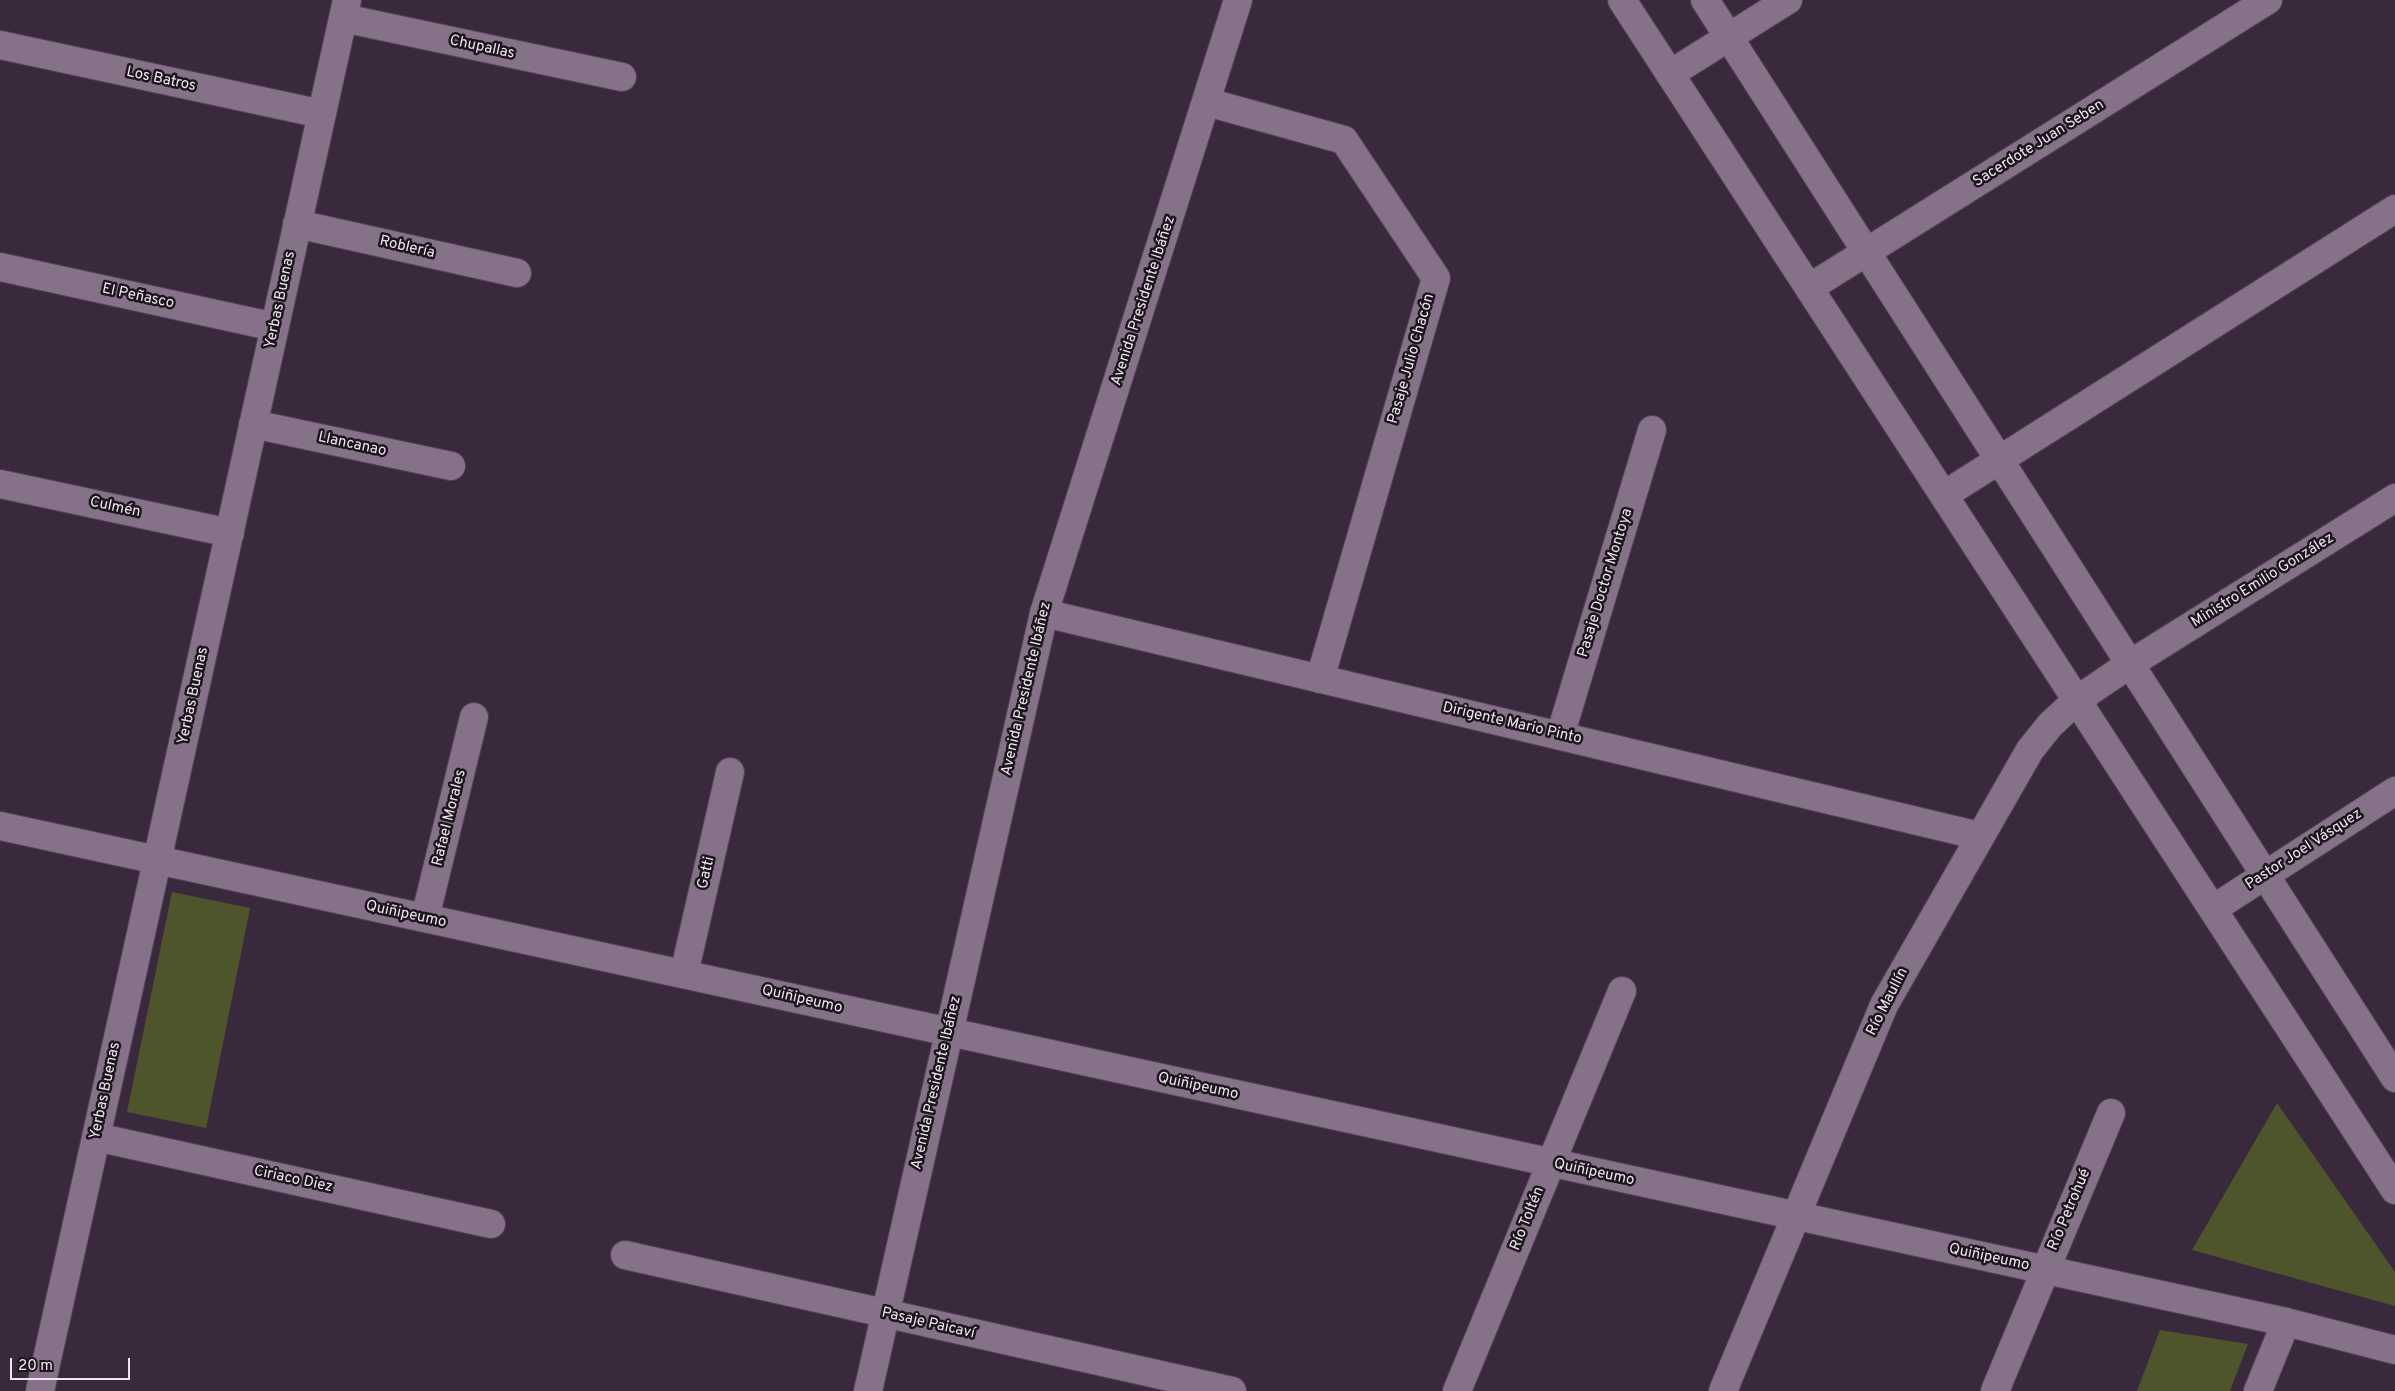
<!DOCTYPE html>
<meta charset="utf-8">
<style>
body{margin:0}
#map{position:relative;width:2395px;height:1391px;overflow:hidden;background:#3a293d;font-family:Overpass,sans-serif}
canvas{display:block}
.scale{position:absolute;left:10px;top:1358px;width:120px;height:22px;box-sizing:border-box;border:2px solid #f1e5f2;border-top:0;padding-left:6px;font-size:15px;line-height:18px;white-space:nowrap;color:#f1e5f2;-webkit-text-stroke:4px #1d151e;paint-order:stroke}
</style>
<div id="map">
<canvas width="2395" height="1391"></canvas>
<div class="scale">20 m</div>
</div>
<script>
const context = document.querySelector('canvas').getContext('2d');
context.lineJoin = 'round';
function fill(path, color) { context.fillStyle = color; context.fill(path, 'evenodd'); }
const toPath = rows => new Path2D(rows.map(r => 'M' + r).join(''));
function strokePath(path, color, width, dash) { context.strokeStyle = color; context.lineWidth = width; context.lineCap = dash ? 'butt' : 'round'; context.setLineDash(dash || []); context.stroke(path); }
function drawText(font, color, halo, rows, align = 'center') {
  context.font = font + ' Overpass,sans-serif'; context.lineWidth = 5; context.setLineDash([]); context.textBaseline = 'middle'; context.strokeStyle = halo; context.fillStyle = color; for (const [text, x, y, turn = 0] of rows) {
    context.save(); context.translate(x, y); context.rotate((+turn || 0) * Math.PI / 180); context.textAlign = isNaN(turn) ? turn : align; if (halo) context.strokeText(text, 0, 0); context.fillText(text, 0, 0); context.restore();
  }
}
const green = toPath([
 [172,892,250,908,206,1128,127,1112],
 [2277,1103,2395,1272,2395,1306,2192,1250],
 [2160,1330,2248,1344,2230,1391,2137,1391]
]);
const minor = toPath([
 [343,18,622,77],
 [0,45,322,114],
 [1670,74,1788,0],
 [1207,102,1344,140,1436,278,1320,679],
 [297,224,517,273],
 [0,267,275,327],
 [1809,288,2268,0],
 [253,424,451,466],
 [0,484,230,533],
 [1944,495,2395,209],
 [1044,613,1980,836],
 [1560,736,1652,430],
 [2213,909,2395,791],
 [425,918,474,717],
 [684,974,730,772],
 [96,1137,491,1224],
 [625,1255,1232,1391],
 [40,1391,347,0],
 [1457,1391,1622,991],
 [1723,1391,1884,1005,2030,750,2050,725,2077,700,2130,664,2395,498],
 [1995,1391,2111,1113],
 [2258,1391,2286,1322]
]);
const tertiary = toPath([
 [1622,0,2395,1190],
 [1705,0,2395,1078],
 [0,826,2286,1322,2395,1350],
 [868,1391,1044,613,1238,0]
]);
const streetNames = [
 ["Chupallas",482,48,12],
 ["Los Batros",161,80,12],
 ["Sacerdote Juan Seben",2039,144,-32],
 ["Roblería",407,248,13],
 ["El Peñasco",138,297,12],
 ["Yerbas Buenas",281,300,-78],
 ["Avenida Presidente Ibáñez",1144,301,-72],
 ["Pasaje Julio Chacón",1412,359,-74],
 ["Llancanao",352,445,12],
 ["Culmén",115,508,12],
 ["Ministro Emilio González",2263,581,-32],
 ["Pasaje Doctor Montoya",1606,583,-73],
 ["Avenida Presidente Ibáñez",1027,689,-77],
 ["Yerbas Buenas",194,696,-78],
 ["Dirigente Mario Pinto",1512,724,13],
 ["Rafael Morales",450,818,-76],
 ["Pastor Joel Vásquez",2304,850,-33],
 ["Gatti",707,873,-77],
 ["Quiñipeumo",406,915,12],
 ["Quiñipeumo",802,1000,13],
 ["Río Maullín",1888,1002,-63],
 ["Avenida Presidente Ibáñez",937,1083,-77],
 ["Quiñipeumo",1198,1087,12],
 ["Yerbas Buenas",106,1091,-78],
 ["Quiñipeumo",1594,1173,12],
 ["Ciriaco Diez",293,1180,12],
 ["Río Petrohué",2070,1210,-67],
 ["Río Toltén",1528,1219,-68],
 ["Quiñipeumo",1989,1258,12],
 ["Pasaje Paicaví",928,1324,13]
];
fill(green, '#4e552a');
strokePath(minor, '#534455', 30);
strokePath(tertiary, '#534455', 30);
strokePath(minor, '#857188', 28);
strokePath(tertiary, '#857188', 28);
drawText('15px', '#f1e5f2', '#1d151e', streetNames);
</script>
